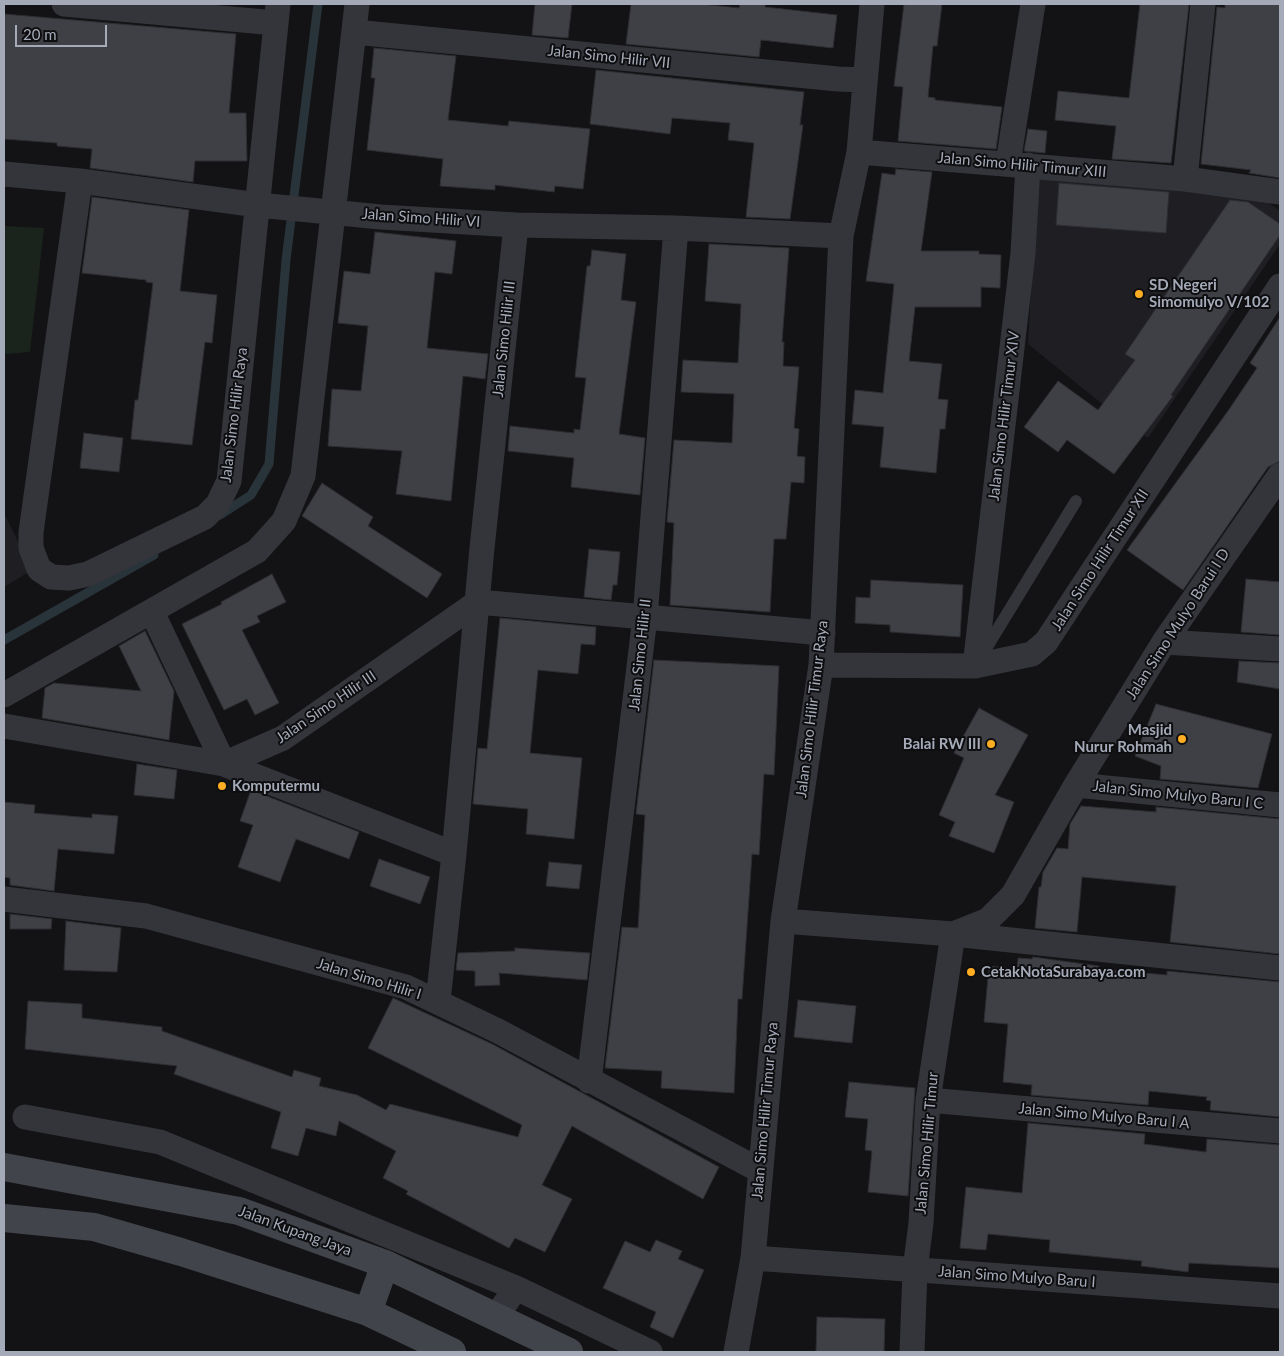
<!DOCTYPE html>
<style>
body{margin:0}
#map{position:relative;width:1284px;height:1356px;overflow:hidden;background:#131315;font-family:Lato,sans-serif}
canvas{display:block}
.frame{position:absolute;inset:0;border:5px solid #a4aab7;pointer-events:none}
.scale{position:absolute;left:15px;top:25px;width:92px;height:22px;box-sizing:border-box;border:2px solid #a4aab7;border-top:0;padding-left:6px;font-size:15px;line-height:18px;white-space:nowrap;color:#a4aab7;-webkit-text-stroke:4px #0e0e10;paint-order:stroke}
</style>
<div id="map">
<canvas width="1284" height="1356"></canvas>
<div class="frame"></div>
<div class="scale">20 m</div>
</div>
<script>
const context = document.querySelector('canvas').getContext('2d');
context.lineJoin = 'round';
function fill(path, color) { context.fillStyle = color; context.fill(path, 'evenodd'); }
const toPath = rows => new Path2D(rows.map(r => 'M' + r).join(''));
function strokePath(path, color, width, dash) { context.strokeStyle = color; context.lineWidth = width; context.lineCap = dash ? 'butt' : 'round'; context.setLineDash(dash || []); context.stroke(path); }
function drawText(font, color, halo, rows, align = 'center') {
  context.font = font + ' Lato,sans-serif'; context.lineWidth = 4; context.setLineDash([]); context.textBaseline = 'middle'; context.strokeStyle = halo; context.fillStyle = color; for (const [text, x, y, turn = 0] of rows) {
    context.save(); context.translate(x, y); context.rotate((+turn || 0) * Math.PI / 180); context.textAlign = isNaN(turn) ? turn : align; if (halo) context.strokeText(text, 0, 0); context.fillText(text, 0, 0); context.restore();
  }
}
const built = toPath([
 [1037,174,1251,190,1280,211,1280,244,1148,438,1096,399,1028,344],
 [4,513,32,570,4,587]
]);
const green = toPath([
 [4,226,44,228,30,352,4,354]
]);
const stream = toPath([
 [220,515,251,495,269,464,286,260,318,4],
 [4,640,154,555]
]);
const building = toPath([
 [535,4,572,4,568,38,532,35,535,4],
 [631,4,701,4,739,8,740,4,765,4,765,7,837,15,833,48,761,40,759,57,626,44,631,4],
 [904,4,942,4,937,46,933,46,928,97,935,98,935,100,1002,107,996,149,898,141,903,87,894,86,904,4],
 [1140,4,1189,4,1171,163,1112,159,1116,126,1055,120,1058,91,1129,98,1140,4],
 [1225,4,1280,4,1280,178,1249,173,1251,170,1201,164,1217,7,1225,8,1225,4],
 [4,14,236,34,229,113,246,113,247,161,195,161,193,182,90,168,92,149,57,146,57,143,4,139,4,14],
 [374,48,456,56,448,120,508,126,509,121,590,129,583,189,555,186,554,192,495,185,495,190,440,186,443,159,367,150,375,78,371,78,374,48],
 [596,70,804,92,800,125,803,125,790,219,746,217,754,143,728,140,730,123,672,118,670,134,590,124,596,70],
 [1028,129,1047,131,1045,153,1024,151,1028,129],
 [896,169,932,172,921,251,979,251,979,254,1001,255,1000,288,981,287,981,307,915,307,909,361,942,364,938,399,948,400,945,429,940,429,936,473,880,467,884,427,852,424,855,390,883,393,894,284,866,281,882,173,895,175,896,169],
 [1059,183,1169,192,1166,233,1056,225,1059,183],
 [92,197,189,210,180,291,217,295,212,343,205,342,192,445,131,439,135,400,138,400,153,283,146,282,146,280,82,273,92,197],
 [1230,200,1248,202,1280,224,1280,235,1171,395,1173,396,1114,474,1067,440,1058,452,1024,427,1058,381,1098,410,1135,360,1125,354,1230,200],
 [375,232,456,241,452,274,435,272,427,348,488,354,485,379,463,376,451,501,396,494,402,451,328,446,332,389,361,391,368,326,338,323,344,271,370,274,375,232],
 [709,244,789,248,782,342,784,342,783,366,799,367,794,428,799,429,797,456,805,457,804,483,791,482,786,539,774,539,770,612,670,605,674,523,667,522,674,440,732,443,734,394,681,392,683,360,738,363,741,304,705,301,709,244],
 [592,250,626,254,621,300,636,302,619,434,645,438,640,495,571,487,574,458,508,451,510,426,574,433,574,429,580,430,586,378,575,377,587,266,590,266,592,250],
 [1280,317,1280,461,1268,467,1183,590,1127,550,1228,411,1257,368,1250,363,1280,317],
 [84,433,123,438,119,472,80,468,84,433],
 [322,483,373,517,368,526,442,574,427,598,302,516,322,483],
 [589,549,620,552,617,585,613,585,611,600,584,597,589,549],
 [272,574,286,602,257,616,260,622,242,630,279,703,255,715,247,699,224,710,182,624,222,604,221,602,272,574],
 [1246,579,1280,582,1280,635,1241,632,1246,579],
 [871,580,963,585,960,637,890,632,890,625,855,623,856,597,870,598,871,580],
 [500,618,596,627,595,645,581,644,578,674,538,670,530,753,582,758,574,839,526,834,528,809,473,804,478,748,487,749,500,618],
 [145,631,174,691,169,740,42,718,45,688,54,683,141,691,119,646,145,631],
 [654,660,779,666,774,775,764,774,759,855,752,854,742,999,738,999,734,1093,661,1088,662,1071,605,1068,622,927,638,928,645,815,636,814,654,660],
 [1239,661,1280,663,1280,689,1237,682,1239,661],
 [1156,704,1272,734,1258,788,1160,779,1161,766,1135,756,1156,704],
 [979,708,1028,735,995,795,1014,802,994,853,949,836,955,822,939,815,964,758,954,753,979,708],
 [137,764,177,770,174,799,134,795,137,764],
 [251,790,359,832,349,859,296,839,280,882,238,867,253,825,240,821,251,790],
 [4,802,35,805,34,813,92,818,92,814,118,816,114,854,58,849,54,891,10,885,10,878,4,877,4,802],
 [1081,806,1156,812,1156,807,1280,819,1280,954,1170,942,1176,886,1082,877,1077,932,1035,928,1039,887,1041,887,1043,872,1057,848,1068,849,1070,824,1081,806],
 [379,859,430,877,420,904,370,886,379,859],
 [549,862,582,865,579,889,546,886,549,862],
 [10,914,52,919,51,929,10,929,10,914],
 [66,921,121,928,117,972,64,970,66,921],
 [515,948,590,953,587,980,499,973,500,985,475,986,475,971,456,970,458,953,515,951,515,948],
 [1033,957,1099,966,1099,969,1167,975,1167,971,1280,982,1280,1117,1210,1110,1211,1101,1206,1100,1207,1097,1149,1091,1148,1105,1031,1095,1032,1085,1003,1082,1008,1024,984,1022,989,966,1017,969,1018,958,1032,959,1033,957],
 [393,998,492,1044,719,1167,703,1199,572,1126,542,1185,572,1199,545,1252,515,1238,509,1248,406,1194,408,1191,383,1178,396,1151,339,1121,336,1136,306,1128,298,1156,271,1148,281,1112,174,1074,177,1066,25,1049,28,1001,82,1004,82,1018,162,1027,162,1031,292,1077,294,1070,321,1078,319,1086,357,1095,386,1110,390,1104,518,1137,522,1125,368,1048,393,998],
 [798,1000,856,1006,852,1043,794,1037,798,1000],
 [849,1082,915,1088,908,1196,868,1192,872,1151,865,1150,868,1119,845,1117,849,1082],
 [1028,1123,1145,1134,1144,1144,1206,1152,1207,1139,1280,1145,1280,1268,1189,1263,1188,1272,1141,1266,1142,1261,1049,1252,1050,1240,988,1234,986,1250,960,1248,966,1187,1022,1193,1028,1123],
 [656,1240,682,1251,678,1259,704,1270,673,1338,650,1327,656,1312,603,1288,625,1241,650,1252,656,1240],
 [817,1317,885,1319,884,1352,816,1352,817,1317]
]);
const lane = toPath([
 [982,655,1076,501]
]);
const street = toPath([
 [64,4,276,23],
 [354,32,838,79,865,80],
 [859,152,1185,179,1280,192],
 [1008,163,1033,4],
 [4,174,80,181,258,205,381,217,516,225,676,228,841,236],
 [1185,179,1203,4],
 [80,181,31,532,31,548,39,569,51,577,69,578,88,574,205,517,218,504,229,481,278,4],
 [152,612,224,764],
 [1164,642,1280,649],
 [821,665,975,666,1032,654,1046,642,1280,286],
 [975,666,1023,253,1028,165],
 [4,695,257,551,284,521,303,476,357,4],
 [4,726,224,764],
 [1076,785,1280,805],
 [454,854,224,764,283,738,478,602,823,633],
 [4,899,146,916,406,987,498,1031,759,1170],
 [783,921,953,934,1280,968],
 [953,934,988,920,1013,895,1076,785,1164,642,1280,475],
 [438,1001,454,854,482,548,516,225],
 [589,1081,645,617,676,228],
 [928,1100,1280,1131],
 [25,1117,160,1142,516,1288,495,1318],
 [753,1258,1280,1296],
 [516,1288,650,1352],
 [736,1352,753,1258,783,921,821,665,841,236,859,152,872,4],
 [912,1352,915,1270,921,1223,928,1100,953,934]
]);
const secondary = toPath([
 [4,1167,239,1211,385,1264,569,1352],
 [4,1218,94,1227,181,1252,368,1312,452,1352],
 [368,1312,385,1264]
]);
const markers = [
 [1139,294,5,"#ffad22"],
 [1182,739,5,"#ffad22"],
 [991,744,5,"#ffad22"],
 [222,786,5,"#ffad22"],
 [971,972,5,"#ffad22"]
];
const streetNames = [
 ["Jalan Simo Hilir VII",609,57,6],
 ["Jalan Simo Hilir Timur XIII",1022,165,5],
 ["Jalan Simo Hilir VI",421,218,4],
 ["Jalan Simo Hilir III",504,339,-84],
 ["Jalan Simo Hilir Raya",234,415,-83],
 ["Jalan Simo Hilir Timur XIV",1004,416,-83],
 ["Jalan Simo Hilir Timur XII",1100,560,-57],
 ["Jalan Simo Mulyo Barui I D",1178,624,-57],
 ["Jalan Simo Hilir II",640,655,-84],
 ["Jalan Simo Hilir III",326,707,-34],
 ["Jalan Simo Hilir Timur Raya",812,709,-83],
 ["Jalan Simo Mulyo Baru I C",1178,795,6],
 ["Jalan Simo Hilir I",369,979,17],
 ["Jalan Simo Hilir Timur Raya",765,1111,-85],
 ["Jalan Simo Mulyo Baru I A",1104,1116,5],
 ["Jalan Simo Hilir Timur",927,1143,-85],
 ["Jalan Kupang Jaya",295,1231,20],
 ["Jalan Simo Mulyo Baru I",1017,1277,4]
];
const poiNames = [
 ["SD Negeri",1149,285],
 ["Simomulyo V/102",1149,302],
 ["Masjid",1172,730,"right"],
 ["Nurur Rohmah",1172,747,"right"],
 ["Balai RW III",981,744,"right"],
 ["Komputermu",232,786],
 ["CetakNotaSurabaya.com",981,972]
];
fill(built, '#1f1f23');
fill(green, '#1b241c');
strokePath(stream, '#29333a', 9);
fill(building, '#3f4046');
strokePath(building, '#2d2d32', 1);
strokePath(lane, '#34353b', 12);
strokePath(street, '#34353b', 25);
strokePath(secondary, '#42444b', 28);
for (const [x, y, r, color] of markers) { const dot = new Path2D(); dot.arc(x, y, r, 0, 2 * Math.PI); context.fillStyle = color; context.fill(dot); strokePath(dot, '#0e0e10', 2); }
drawText('15px', '#a4aab7', '#0e0e10', streetNames);
drawText('bold 15px', '#a4aab7', '#0e0e10', poiNames, 'left');
</script>
